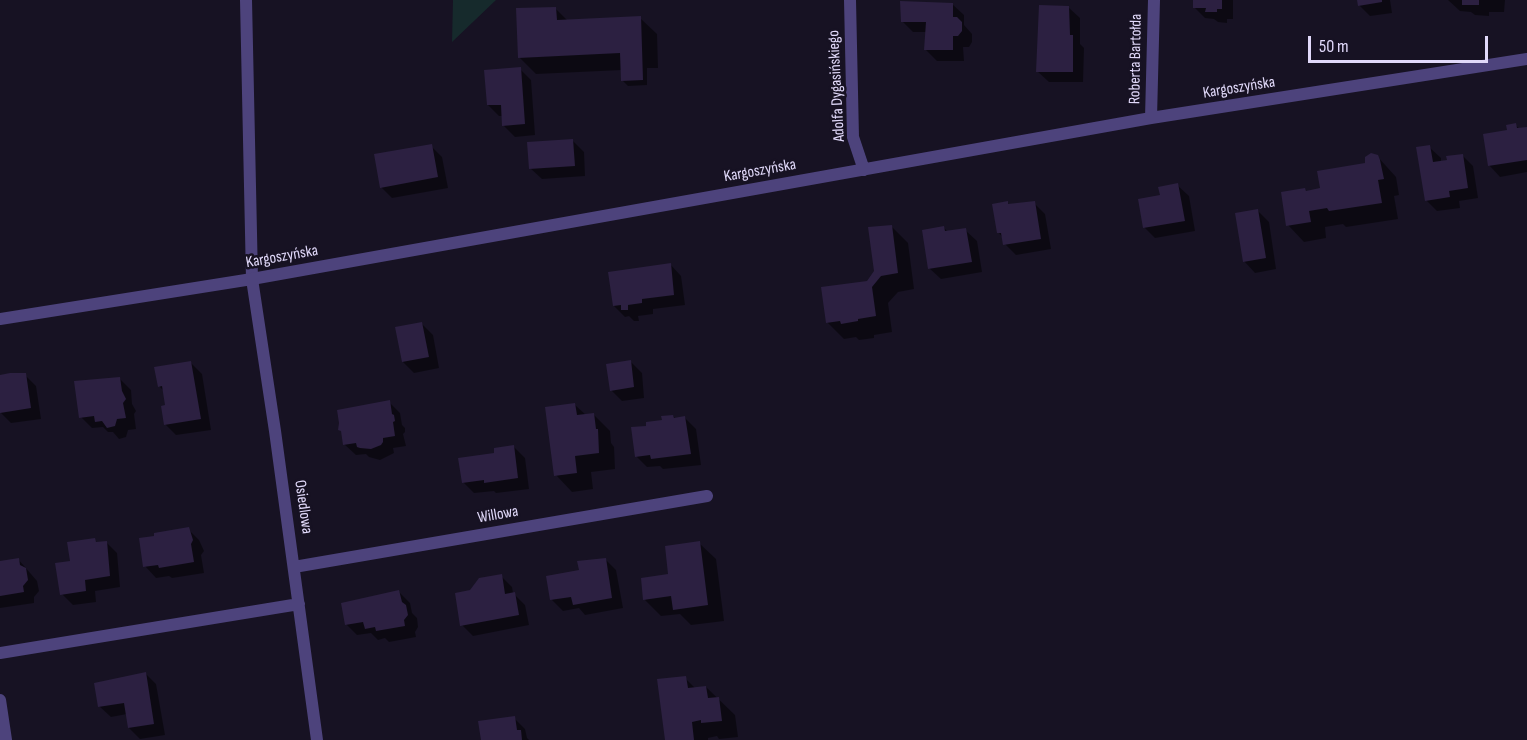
<!DOCTYPE html>
<meta charset="utf-8">
<style>
body{margin:0}
#map{position:relative;width:1527px;height:740px;overflow:hidden;background:#171223;font-family:"Sofia Sans Condensed",sans-serif}
canvas{display:block}
.scale{position:absolute;left:1308px;top:36px;width:180px;height:27px;box-sizing:border-box;border:3px solid #e1d9fa;border-top:0;padding-left:8px;font-size:18px;line-height:21px;white-space:nowrap;color:#e1d9fa;-webkit-text-stroke:4px #171223;paint-order:stroke}
</style>
<div id="map">
<canvas width="1527" height="740"></canvas>
<div class="scale">50 m</div>
</div>
<script>
const context = document.querySelector('canvas').getContext('2d');
context.lineJoin = 'round';
function fill(path, color) { context.fillStyle = color; context.fill(path, 'evenodd'); }
const toPath = rows => new Path2D(rows.map(r => 'M' + r).join(''));
function strokePath(path, color, width, dash) { context.strokeStyle = color; context.lineWidth = width; context.lineCap = dash ? 'butt' : 'round'; context.setLineDash(dash || []); context.stroke(path); }
function drawText(font, color, halo, rows, align = 'center') {
  context.font = font + ' "Sofia Sans Condensed",sans-serif'; context.lineWidth = 5; context.setLineDash([]); context.textBaseline = 'middle'; context.strokeStyle = halo; context.fillStyle = color; for (const [text, x, y, turn = 0] of rows) {
    context.save(); context.translate(x, y); context.rotate((+turn || 0) * Math.PI / 180); context.textAlign = isNaN(turn) ? turn : align; if (halo) context.strokeText(text, 0, 0); context.fillText(text, 0, 0); context.restore();
  }
}
const green = toPath([
 [453,0,496,0,452,42]
]);
const shadow = toPath([
 [1194,0,1233,0,1233,19,1227,19,1227,23,1218,22,1214,19,1205,18,1194,7],
 [1358,0,1390,0,1392,13,1370,16,1359,5],
 [1448,0,1505,0,1504,12,1489,12,1489,16,1475,15,1471,12,1460,11],
 [952,4,964,15,964,25,972,34,972,42,969,47,963,47,964,61,937,61,926,50,927,32,913,32,902,21],
 [1068,7,1080,18,1080,44,1084,48,1083,82,1049,82,1037,71],
 [555,8,568,21,640,18,657,34,658,68,647,68,647,85,628,86,622,80,622,70,536,74,519,57],
 [520,69,531,80,535,135,515,137,504,126,503,116,499,116,488,105],
 [1515,125,1520,129,1527,128,1527,172,1500,177,1489,165,1509,131],
 [573,141,584,152,585,176,542,179,530,168],
 [431,146,442,157,448,188,392,198,381,187],
 [1429,147,1441,158,1441,162,1462,155,1473,166,1478,198,1459,201,1460,208,1437,211,1426,200],
 [1377,156,1396,177,1399,195,1394,196,1398,219,1346,227,1343,224,1325,227,1326,238,1304,242,1288,225,1305,189,1307,192,1322,189],
 [1177,185,1189,196,1195,231,1155,238,1144,227],
 [1007,203,1010,205,1034,203,1045,214,1051,249,1016,255,1005,244,1003,238,999,233],
 [1258,211,1269,222,1276,269,1255,273,1244,261],
 [891,226,908,243,914,289,898,292,888,303,892,332,874,335,874,338,859,340,856,337,844,339,827,322,868,283,875,271],
 [944,228,948,232,965,230,977,241,982,272,941,279,929,268],
 [670,264,681,276,685,305,653,309,653,314,638,316,639,321,634,321,629,316,625,317,614,306],
 [422,324,433,335,439,368,414,373,403,362],
 [631,362,642,373,644,398,622,401,611,390],
 [191,363,202,374,211,430,176,435,165,424,167,406,165,392,159,386],
 [25,375,36,386,41,419,11,423,0,412,0,377],
 [120,379,131,390,132,404,136,411,134,414,136,429,128,430,126,437,119,439,113,432,108,432,103,427,92,428,81,417],
 [389,402,400,413,402,425,405,428,405,432,403,434,406,446,393,448,394,453,380,460,369,457,366,454,356,455,344,444],
 [575,405,586,415,594,415,610,431,611,443,614,447,615,469,591,472,593,489,572,492,556,475],
 [673,416,676,419,685,418,696,429,701,465,663,469,660,466,647,467,636,456,648,427],
 [514,447,525,458,529,489,496,493,494,491,474,493,463,482,496,454],
 [188,529,199,540,204,551,201,555,204,573,172,578,169,576,156,578,145,566],
 [94,540,98,543,106,542,117,553,120,587,95,591,96,602,73,605,62,594,72,562],
 [699,543,716,559,724,621,691,625,680,614,661,616,645,600,670,576],
 [18,559,37,581,39,591,34,597,34,603,0,608,0,562],
 [605,559,616,570,623,608,585,615,579,608,563,611,552,600,581,571],
 [501,576,512,587,513,593,525,605,529,625,473,636,462,625,471,592],
 [399,592,410,603,412,613,417,618,418,627,415,632,416,637,389,642,385,638,378,640,371,633,357,635,346,624],
 [145,673,156,684,165,735,140,739,129,728,127,714,111,717,99,706],
 [685,678,696,689,706,687,735,715,738,737,719,739,717,736,708,738,708,740,666,740],
 [514,718,525,729,527,738,529,740,482,740]
]);
const building = toPath([
 [1193,0,1222,0,1222,9,1217,9,1217,12,1205,12,1206,8,1193,8],
 [1357,0,1382,0,1382,2,1358,6],
 [1462,0,1479,0,1479,5,1462,5],
 [900,1,953,3,953,17,957,17,962,22,962,31,958,36,953,36,953,50,924,50,926,22,901,22],
 [1039,5,1069,6,1070,35,1073,35,1073,72,1036,72],
 [556,7,557,20,641,16,643,80,621,81,620,53,518,58,516,8],
 [521,67,525,124,502,126,501,105,487,105,484,70],
 [1516,123,1517,128,1527,127,1527,160,1488,166,1483,134,1507,130,1506,125],
 [573,139,575,166,529,169,527,142],
 [432,144,438,177,380,188,374,154],
 [1430,145,1433,162,1447,160,1446,156,1463,154,1468,188,1449,191,1450,197,1425,201,1416,147],
 [1371,153,1378,155,1380,160,1384,179,1378,180,1382,203,1329,211,1327,208,1309,211,1311,222,1286,226,1281,192,1305,188,1306,191,1320,188,1317,171,1365,163,1365,157],
 [1178,183,1185,221,1143,228,1138,199,1160,195,1158,187],
 [1008,201,1008,204,1035,201,1041,239,1003,245,1001,233,997,233,992,204],
 [1258,209,1266,258,1243,262,1235,213],
 [892,225,898,273,881,276,872,287,876,316,858,319,858,321,841,324,840,321,826,323,821,287,867,281,874,271,868,227],
 [944,226,945,231,966,228,972,262,928,269,922,230],
 [671,263,674,295,642,299,642,303,628,305,628,310,621,310,621,305,613,306,608,272],
 [422,322,429,357,402,362,395,327],
 [631,360,634,387,610,391,606,364],
 [191,361,201,419,164,425,161,406,165,405,162,386,158,387,154,367],
 [10,373,26,373,31,408,0,413,0,375],
 [120,377,122,391,126,399,123,403,126,418,117,419,115,426,107,428,102,421,95,422,94,416,79,418,74,381],
 [390,400,392,414,394,415,395,421,393,422,395,436,383,438,383,442,381,445,371,449,360,448,357,447,356,443,343,445,341,431,338,430,339,423,337,410],
 [575,403,577,415,594,413,596,429,598,429,599,453,575,456,577,473,554,476,545,407],
 [673,415,674,418,685,416,691,454,651,459,650,455,635,457,631,427,646,426,646,422,662,420,661,416],
 [514,445,518,478,484,483,484,480,462,483,458,458,494,453,494,448],
 [189,527,193,540,191,544,194,562,159,568,158,565,143,567,139,538,154,536,154,533],
 [95,538,96,542,107,541,110,576,85,580,86,591,60,595,55,563,70,561,67,542],
 [700,541,708,605,673,610,671,596,643,600,641,578,668,574,665,546],
 [19,558,20,565,26,568,28,580,23,586,24,592,0,596,0,561],
 [606,558,612,598,573,605,571,597,550,600,546,576,579,570,577,561],
 [502,574,505,594,515,592,519,615,460,626,455,593,470,590,479,578],
 [399,590,402,602,406,605,408,615,404,620,405,626,376,631,375,627,365,629,363,622,345,625,341,603],
 [146,672,154,724,128,728,124,703,98,707,94,683],
 [686,676,688,688,706,686,708,698,719,697,722,721,701,723,701,720,692,722,694,740,665,740,657,679],
 [515,716,517,730,521,730,522,740,481,740,478,721]
]);
const lane = toPath([
 [246,0,252,279]
]);
const street = toPath([
 [850,0,853,137,864,170],
 [1151,118,1154,0],
 [252,279,275,431,317,740],
 [0,319,252,279,1151,118,1527,59],
 [294,567,707,496],
 [0,653,299,604],
 [0,700,6,740]
]);
const streetNames = [
 ["Roberta Bartołda",1136,59,-89],
 ["Adolfa Dygasińskiego",837,86,-93],
 ["Kargoszyńska",1239,88,-9],
 ["Kargoszyńska",760,171,-10],
 ["Kargoszyńska",282,257,-10],
 ["Osiedlowa",303,507,82],
 ["Willowa",498,515,-10]
];
fill(green, '#162a2c');
fill(shadow, '#0007');
fill(building, '#2c2041');
strokePath(lane, '#4d437c', 12);
strokePath(street, '#4d437c', 12);
drawText('16px', '#e1d9fa', '#171223', streetNames);
</script>
